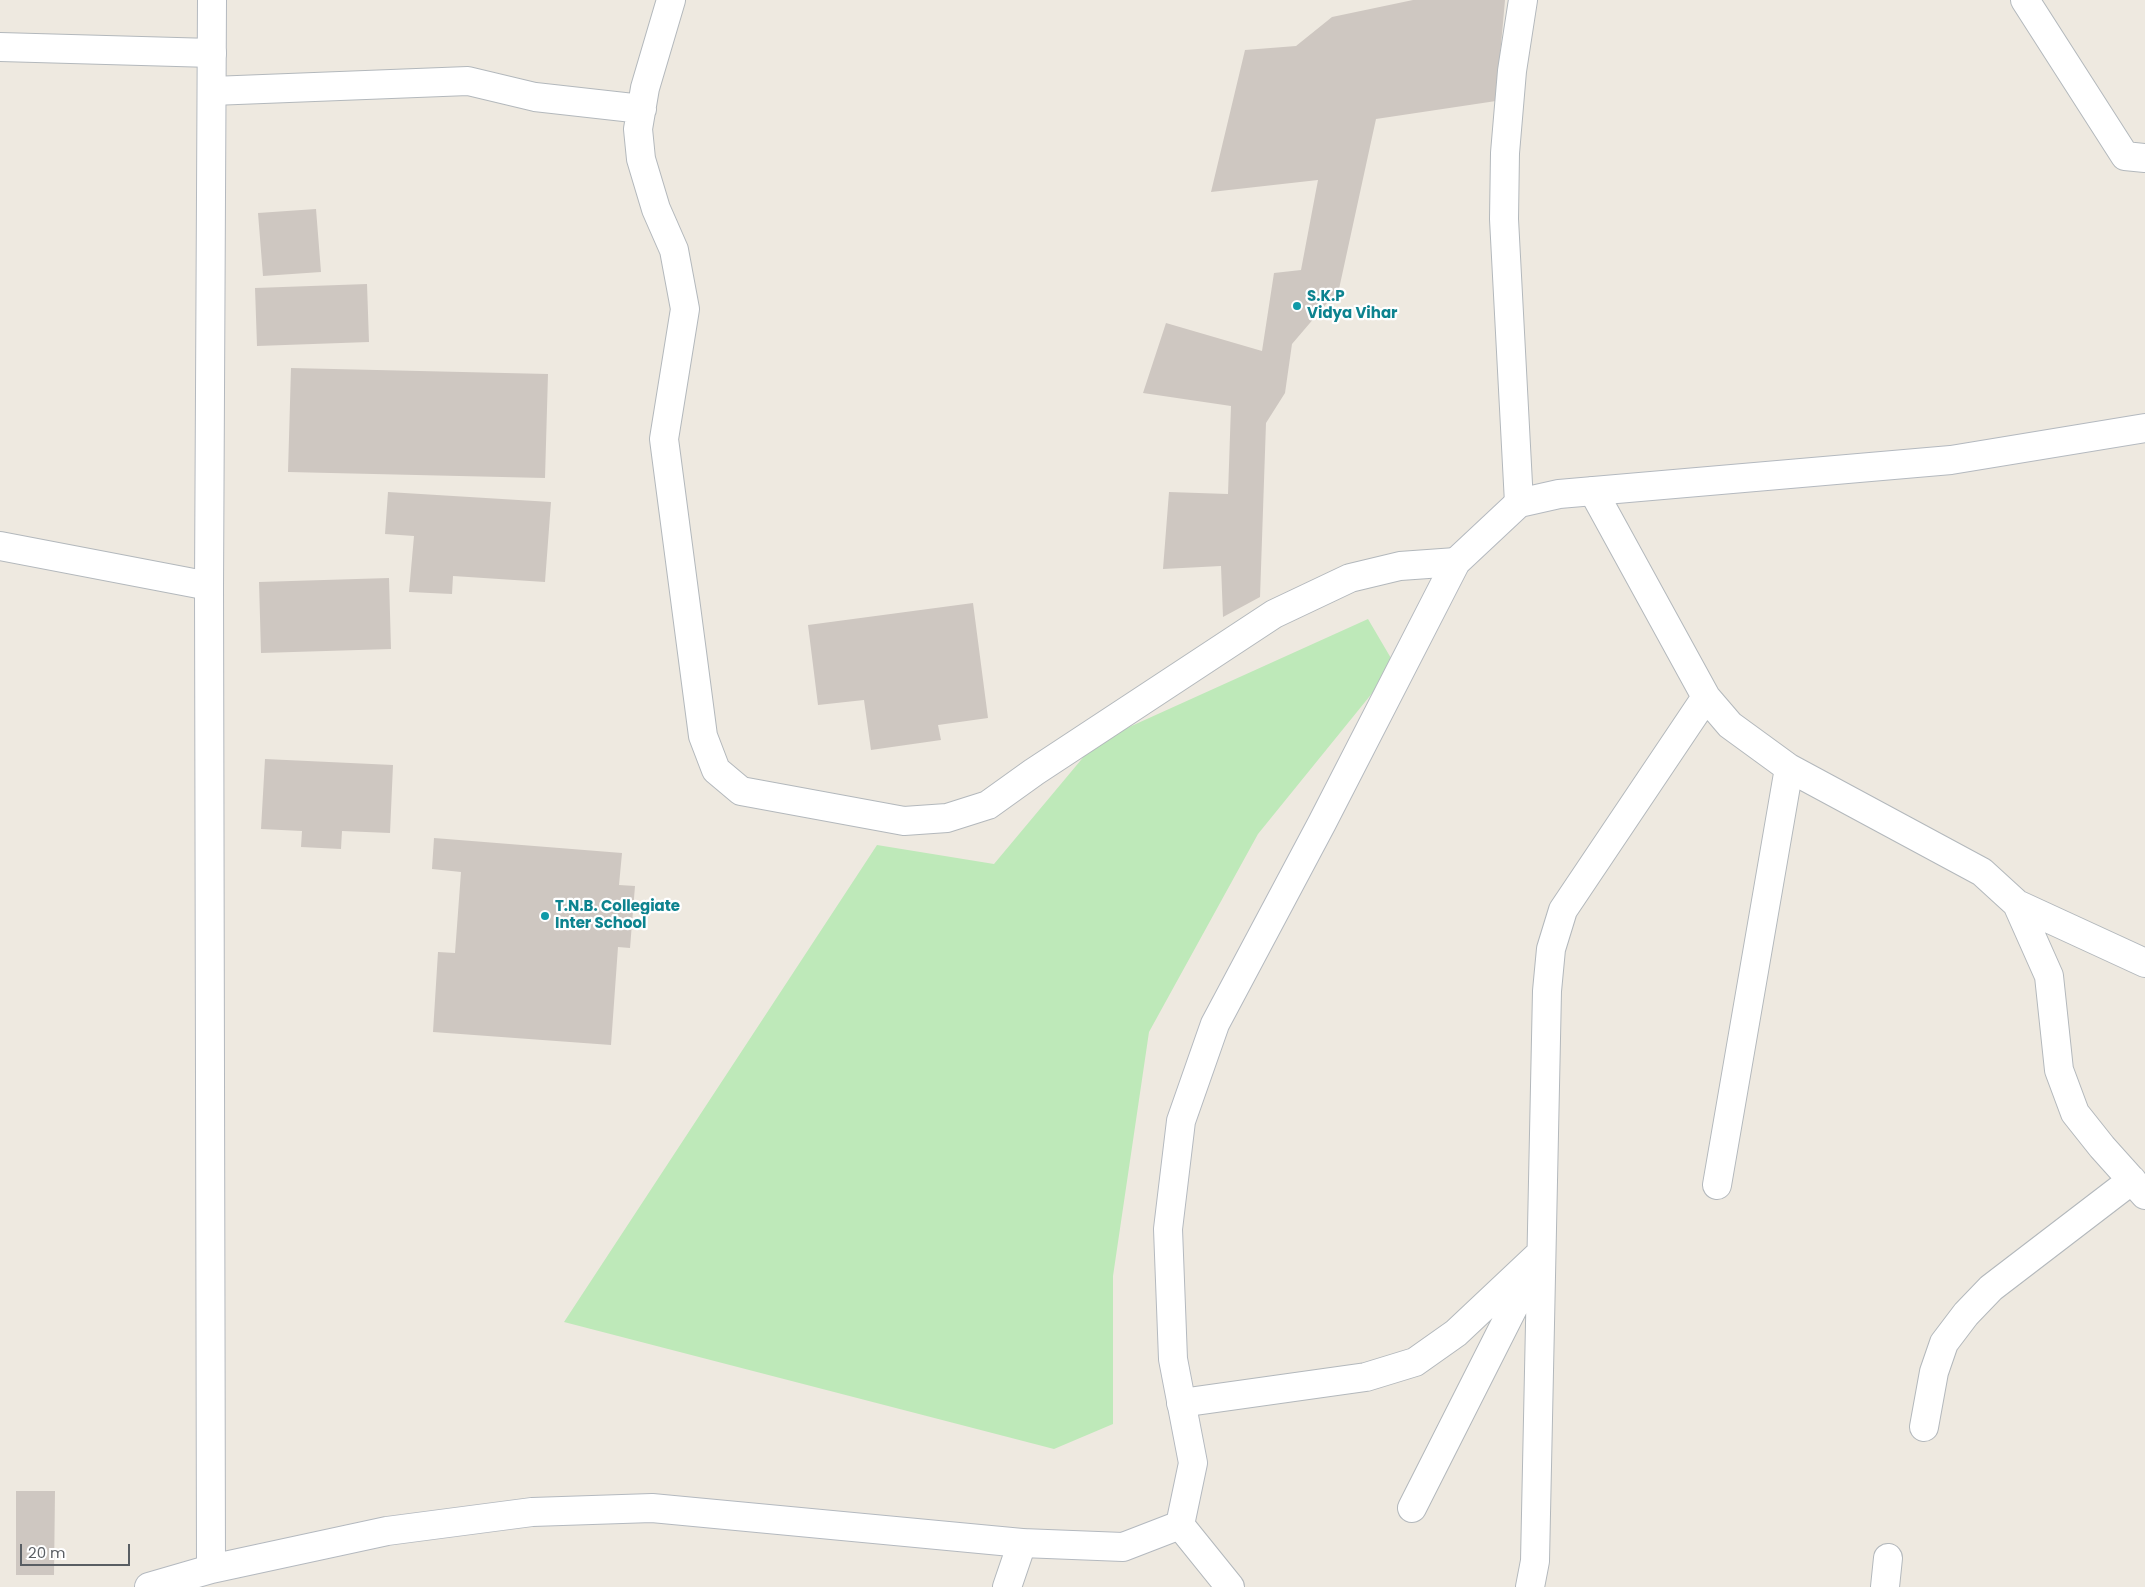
<!DOCTYPE html>
<style>
body{margin:0}
#map{position:relative;width:2145px;height:1587px;overflow:hidden;background:#eee9e0;font-family:Poppins,sans-serif}
canvas{display:block}
.scale{position:absolute;left:20px;top:1544px;width:110px;height:22px;box-sizing:border-box;border:2px solid #595e63;border-top:0;padding-left:6px;font-size:15px;line-height:18px;white-space:nowrap;color:#595e63;-webkit-text-stroke:4px #fff;paint-order:stroke}
</style>
<div id="map">
<canvas width="2145" height="1587"></canvas>
<div class="scale">20 m</div>
</div>
<script>
const context = document.querySelector('canvas').getContext('2d');
context.lineJoin = 'round';
function fill(path, color) { context.fillStyle = color; context.fill(path, 'evenodd'); }
const toPath = rows => new Path2D(rows.map(r => 'M' + r).join(''));
function strokePath(path, color, width, dash) { context.strokeStyle = color; context.lineWidth = width; context.lineCap = dash ? 'butt' : 'round'; context.setLineDash(dash || []); context.stroke(path); }
function drawText(font, color, halo, rows, align = 'center') {
  context.font = font + ' Poppins,sans-serif'; context.lineWidth = 4.5; context.setLineDash([]); context.textBaseline = 'middle'; context.strokeStyle = halo; context.fillStyle = color; for (const [text, x, y, turn = 0] of rows) {
    context.save(); context.translate(x, y); context.rotate((+turn || 0) * Math.PI / 180); context.textAlign = isNaN(turn) ? turn : align; if (halo) context.strokeText(text, 0, 0); context.fillText(text, 0, 0); context.restore();
  }
}
const green = toPath([
 [1368,619,1395,665,1258,834,1149,1032,1113,1276,1113,1424,1054,1449,564,1322,877,845,994,864,1096,742]
]);
const building = toPath([
 [1413,0,1505,0,1496,101,1376,119,1339,289,1292,344,1285,393,1266,423,1260,597,1223,617,1221,566,1163,569,1169,492,1228,494,1231,406,1143,393,1166,323,1262,351,1274,273,1301,270,1318,180,1211,192,1245,50,1296,46,1332,17],
 [316,209,321,272,263,276,258,213],
 [367,284,369,342,257,346,255,288],
 [291,368,548,374,545,478,288,472],
 [388,492,551,502,545,582,453,576,452,594,409,592,414,536,385,534],
 [389,578,391,649,261,653,259,582],
 [973,603,988,718,938,725,941,740,871,750,864,700,818,705,808,625],
 [265,759,393,765,390,833,342,831,341,849,301,847,302,831,261,829],
 [434,838,622,853,619,885,635,886,630,948,618,947,611,1045,433,1032,438,952,455,953,461,872,432,869],
 [16,1491,55,1491,54,1575,16,1575]
]);
const minor = toPath([
 [671,0,645,88,638,129,641,159,656,209,674,250,685,309,664,439,703,736,716,770,741,791,904,821,947,818,988,805,1034,772,1274,614,1350,578,1400,566,1456,562],
 [2025,0,2125,156,2145,158],
 [0,47,212,53],
 [212,91,468,81,535,97,642,109],
 [1593,491,1706,697,1730,725,1789,768,1982,872,2017,904,2049,976,2059,1070,2075,1113,2102,1147,2145,1195],
 [1519,503,1504,219,1505,153,1512,71,1523,0],
 [0,546,209,586],
 [2017,904,2145,963],
 [1717,1185,1789,768],
 [1181,1403,1366,1377,1415,1362,1456,1333,1541,1253,1412,1508],
 [1924,1427,1934,1372,1944,1343,1966,1314,1991,1288,2132,1180],
 [1180,1525,1230,1587],
 [1007,1587,1022,1543],
 [1530,1587,1535,1561,1547,991,1551,949,1563,910,1706,697],
 [1885,1587,1888,1558]
]);
const secondary = toPath([
 [211,1569,209,586,212,0],
 [149,1587,211,1569,387,1531,532,1512,652,1508,1022,1543,1123,1547,1180,1525,1193,1463,1173,1359,1168,1229,1181,1121,1215,1024,1322,823,1456,562,1519,503,1559,494,1951,460,2145,428]
]);
const markers = [
 [1297,306,5,"#0f9aa8"],
 [545,916,5,"#0f9aa8"]
];
const cultureNames = [
 ["S.K.P",1307,297],
 ["Vidya Vihar",1307,314],
 ["T.N.B. Collegiate",555,907],
 ["Inter School",555,924]
];
fill(green, '#bee9b9');
fill(building, '#cec7c1');
strokePath(minor, '#b3b8bc', 30);
strokePath(secondary, '#b4b9bf', 30);
strokePath(minor, '#fff', 28);
strokePath(secondary, '#fff', 28);
for (const [x, y, r, color] of markers) { const dot = new Path2D(); dot.arc(x, y, r, 0, 2 * Math.PI); context.fillStyle = color; context.fill(dot); strokePath(dot, '#fff', 2); }
drawText('bold 15px', '#0d838f', '#fff', cultureNames, 'left');
</script>
